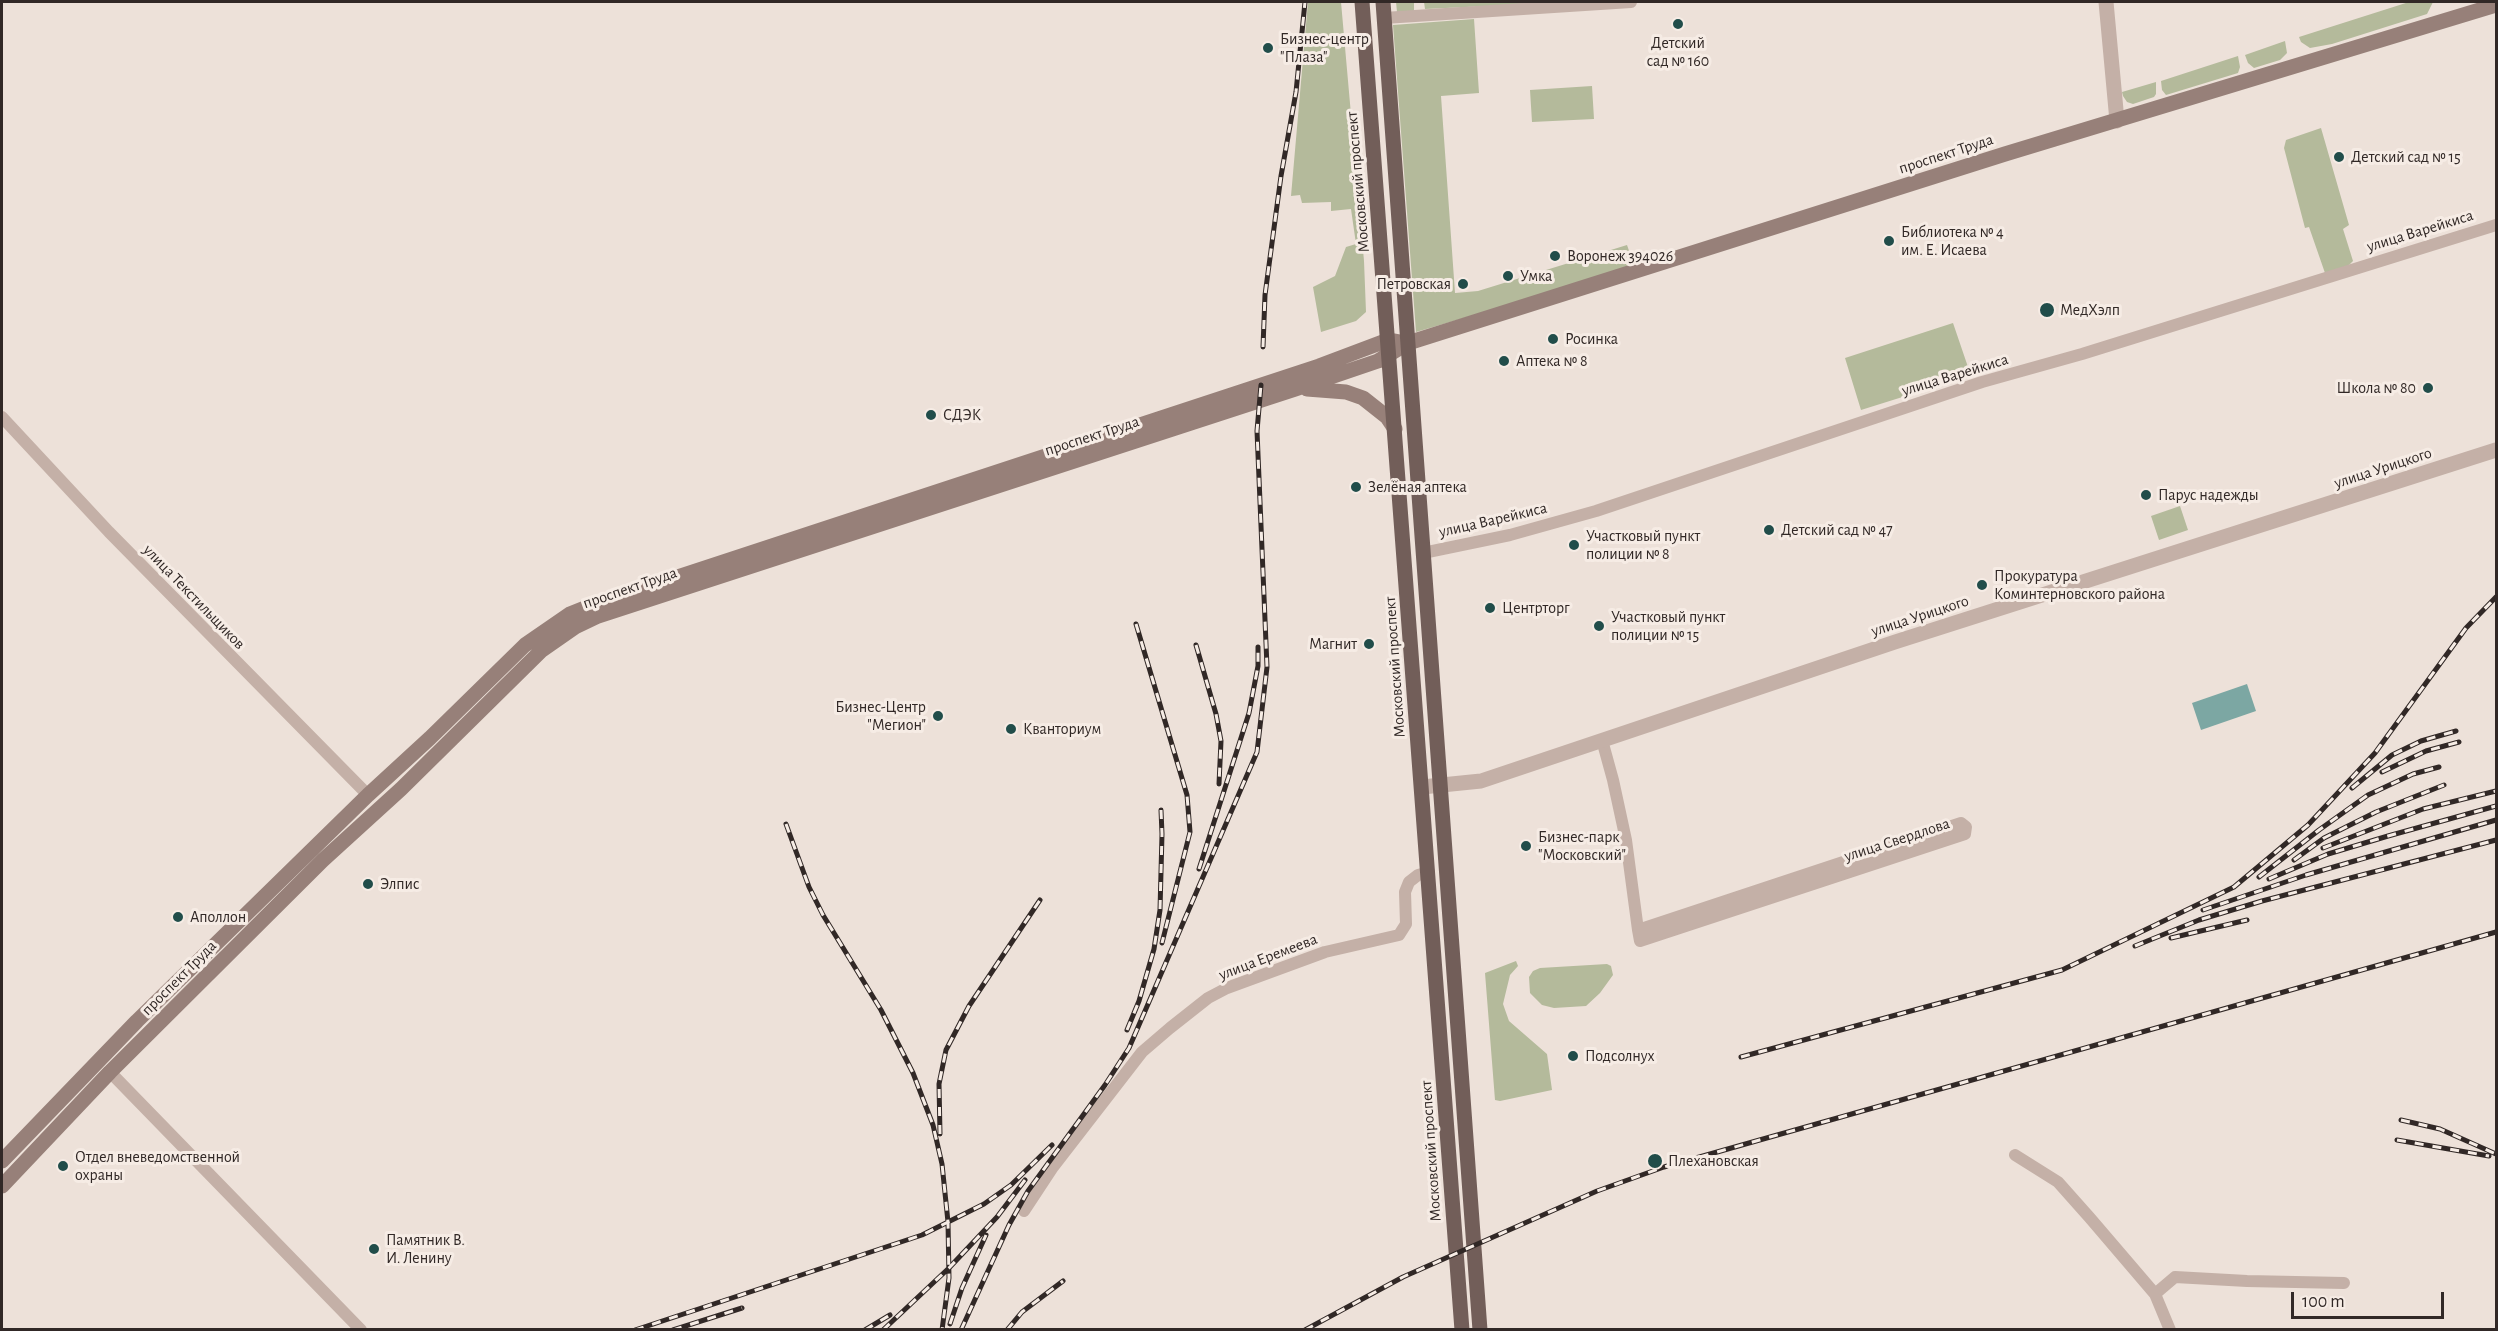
<!DOCTYPE html>
<meta charset="utf-8">
<style>
body{margin:0}
#map{position:relative;width:2498px;height:1331px;overflow:hidden;background:#ede1d9;font-family:"Alegreya Sans",sans-serif}
canvas{display:block}
.frame{position:absolute;inset:0;border:3px solid #312826;pointer-events:none}
.scale{position:absolute;left:2291px;top:1292px;width:153px;height:27px;box-sizing:border-box;border:3px solid #312826;border-top:0;padding-left:8px;font-size:18px;line-height:21px;white-space:nowrap;color:#312826;-webkit-text-stroke:4px #f6ece5;paint-order:stroke}
</style>
<div id="map">
<canvas width="2498" height="1331"></canvas>
<div class="frame"></div>
<div class="scale">100 m</div>
</div>
<script>
const context = document.querySelector('canvas').getContext('2d');
context.lineJoin = 'round';
function fill(path, color) { context.fillStyle = color; context.fill(path, 'evenodd'); }
const toPath = rows => new Path2D(rows.map(r => 'M' + r).join(''));
function strokePath(path, color, width, dash) { context.strokeStyle = color; context.lineWidth = width; context.lineCap = dash ? 'butt' : 'round'; context.setLineDash(dash || []); context.stroke(path); }
function drawText(font, color, halo, rows, align = 'center') {
  context.font = font + ' "Alegreya Sans",sans-serif'; context.lineWidth = 6; context.setLineDash([]); context.textBaseline = 'middle'; context.strokeStyle = halo; context.fillStyle = color; for (const [text, x, y, turn = 0] of rows) {
    context.save(); context.translate(x, y); context.rotate((+turn || 0) * Math.PI / 180); context.textAlign = isNaN(turn) ? turn : align; if (halo) context.strokeText(text, 0, 0); context.fillText(text, 0, 0); context.restore();
  }
}
const green = toPath([
 [1308,2,1341,2,1364,261,1366,312,1356,321,1321,332,1313,287,1335,276,1346,247,1356,244,1351,209,1331,211,1331,202,1302,203,1300,195,1291,196],
 [1396,2,1414,2,1414,11,1397,12],
 [1424,2,1571,2,1425,9],
 [2409,2,2433,2,2427,14,2332,44,2310,48,2301,42,2299,37],
 [1474,19,1479,93,1441,96,1455,293,1478,291,1627,245,1635,268,1416,332,1393,25],
 [2285,41,2287,53,2280,60,2254,68,2248,63,2245,55],
 [2238,56,2240,67,2238,73,2166,95,2162,90,2161,81],
 [2156,82,2156,94,2154,97,2133,104,2127,102,2123,96,2122,92],
 [1592,86,1594,119,1532,122,1530,90],
 [2321,128,2349,225,2343,229,2353,261,2348,266,2325,273,2309,227,2305,228,2284,148,2286,140],
 [1953,323,1968,367,1909,386,1912,394,1861,410,1845,358],
 [2180,506,2188,530,2159,540,2151,516],
 [1516,961,1518,966,1510,975,1503,1004,1509,1021,1547,1054,1552,1090,1500,1101,1495,1100,1485,973],
 [1607,964,1611,966,1613,975,1600,993,1586,1006,1554,1008,1542,1005,1530,993,1529,977,1533,971,1540,968]
]);
const water = toPath([
 [2247,684,2256,711,2201,730,2192,703]
]);
const minor = toPath([
 [1384,18,1631,2],
 [2,417,109,532,368,795],
 [1423,553,1510,535,1596,511,1982,382,2082,354,2496,225],
 [1602,740,1613,780,1626,840,1638,930,1640,941,1965,834,1966,827,1961,823,1638,930],
 [110,1072,361,1330],
 [2015,1155,2058,1182,2090,1218,2155,1294,2170,1330],
 [1024,1211,1053,1167,1142,1052,1170,1028,1208,998,1227,988,1325,952,1399,935,1406,924,1405,892,1409,882,1418,875,1429,872],
 [2155,1294,2175,1277,2247,1281,2344,1283]
]);
const tertiary = toPath([
 [2106,2,2117,121],
 [1422,787,1481,781,1895,642,2496,450]
]);
const secondary = toPath([
 [1307,389,1346,392,1363,398,1387,417,1395,429],
 [2,1161,137,1021,368,795,430,738,525,645,570,614,595,604,1319,366,1388,340,1399,342],
 [2,1186,110,1072,323,860,401,789,542,650,575,627,598,616,1295,389,1378,361,1408,343,2005,154,2496,5]
]);
const primary = toPath([
 [1362,2,1462,1330],
 [1383,2,1480,1330]
]);
const rail = toPath([
 [1263,347,1265,295,1281,176,1296,92,1305,2],
 [1136,624,1187,795,1190,832,1162,943],
 [1196,645,1216,714,1221,741,1219,784],
 [2382,772,2426,751,2459,742],
 [2352,788,2392,755,2421,741,2456,731],
 [786,824,809,887,823,915,881,1010,913,1073,933,1125,942,1164,948,1222,949,1278,942,1330],
 [2323,848,2423,809,2496,791],
 [2294,860,2324,838,2376,812,2444,785],
 [1199,869,1249,713,1258,666,1258,647],
 [2259,877,2319,830,2368,795,2413,774,2439,767],
 [2269,879,2328,854,2388,836,2496,806],
 [2203,910,2306,875,2496,820],
 [2171,938,2247,920],
 [2135,946,2199,920,2262,901,2496,840],
 [1127,1030,1139,1001,1154,949,1160,910,1162,834,1161,810],
 [1741,1057,2062,970,2234,887,2308,825,2375,753,2466,628,2496,597],
 [2401,1120,2440,1129,2496,1154],
 [940,1134,939,1084,946,1050,969,1006,1040,900],
 [2397,1140,2489,1156],
 [950,1324,962,1288,986,1235],
 [635,1330,922,1235,984,1204,1011,1185,1052,1145],
 [673,1330,742,1308],
 [865,1330,890,1315],
 [883,1330,949,1268,997,1217,1025,1180],
 [961,1330,1009,1225,1028,1191,1105,1085,1129,1048,1257,752,1267,667,1257,431,1261,385],
 [1007,1330,1022,1312,1063,1281],
 [1305,1330,1403,1277,1597,1191,1664,1167,2496,932]
]);
const markers = [
 [1678,24,6,"#214d4a"],
 [1268,48,6,"#214d4a"],
 [2339,157,6,"#214d4a"],
 [1889,241,6,"#214d4a"],
 [1555,256,6,"#214d4a"],
 [1508,276,6,"#214d4a"],
 [1463,284,6,"#214d4a"],
 [2047,310,8,"#214d4a"],
 [1553,339,6,"#214d4a"],
 [1504,361,6,"#214d4a"],
 [2428,388,6,"#214d4a"],
 [931,415,6,"#214d4a"],
 [1356,487,6,"#214d4a"],
 [2146,495,6,"#214d4a"],
 [1769,530,6,"#214d4a"],
 [1574,545,6,"#214d4a"],
 [1982,585,6,"#214d4a"],
 [1490,608,6,"#214d4a"],
 [1599,626,6,"#214d4a"],
 [1369,644,6,"#214d4a"],
 [938,716,6,"#214d4a"],
 [1011,729,6,"#214d4a"],
 [1526,846,6,"#214d4a"],
 [368,884,6,"#214d4a"],
 [178,917,6,"#214d4a"],
 [1573,1056,6,"#214d4a"],
 [1655,1161,8,"#214d4a"],
 [63,1166,6,"#214d4a"],
 [374,1249,6,"#214d4a"]
];
const poiNames = [
 ["Бизнес-центр",1280,39],
 ["\"Плаза\"",1280,57],
 ["Детский",1678,43,"center"],
 ["сад № 160",1678,61,"center"],
 ["Детский сад № 15",2351,157],
 ["Библиотека № 4",1901,232],
 ["им. Е. Исаева",1901,250],
 ["Воронеж 394026",1567,256],
 ["Умка",1520,276],
 ["Петровская",1451,284,"right"],
 ["МедХэлп",2060,310],
 ["Росинка",1565,339],
 ["Аптека № 8",1516,361],
 ["Школа № 80",2416,388,"right"],
 ["СДЭК",943,415],
 ["Зелёная аптека",1368,487],
 ["Парус надежды",2158,495],
 ["Детский сад № 47",1781,530],
 ["Участковый пункт",1586,536],
 ["полиции № 8",1586,554],
 ["Прокуратура",1994,576],
 ["Коминтерновского района",1994,594],
 ["Центрторг",1502,608],
 ["Участковый пункт",1611,617],
 ["полиции № 15",1611,635],
 ["Магнит",1357,644,"right"],
 ["Бизнес-Центр",926,707,"right"],
 ["\"Мегион\"",926,725,"right"],
 ["Кванториум",1023,729],
 ["Бизнес-парк",1538,837],
 ["\"Московский\"",1538,855],
 ["Элпис",380,884],
 ["Аполлон",190,917],
 ["Подсолнух",1585,1056],
 ["Отдел вневедомственной",75,1157],
 ["охраны",75,1175],
 ["Плехановская",1668,1161],
 ["Памятник В.",386,1240],
 ["И. Ленину",386,1258]
];
const streetNames = [
 ["проспект Труда",1946,154,-18],
 ["Московский проспект",1358,182,-95],
 ["улица Варейкиса",2420,231,-17],
 ["улица Варейкиса",1955,375,-17],
 ["проспект Труда",1092,436,-18],
 ["улица Урицкого",2383,468,-18],
 ["улица Варейкиса",1493,520,-13],
 ["проспект Труда",630,588,-19],
 ["улица Текстильщиков",194,597,46],
 ["улица Урицкого",1920,616,-18],
 ["Московский проспект",1395,667,-94],
 ["улица Свердлова",1897,840,-18],
 ["улица Еремеева",1268,957,-21],
 ["проспект Труда",179,978,-45],
 ["Московский проспект",1431,1151,-94]
];
fill(green, '#b4ba9b');
fill(water, '#7ca7a3');
strokePath(minor, '#c4b0a7', 12);
strokePath(tertiary, '#c4b0a7', 15);
strokePath(secondary, '#978079', 15);
strokePath(primary, '#725e59', 15);
strokePath(rail, '#312826', 5);
strokePath(rail, '#f6ece5', 3, [9]);
for (const [x, y, r, color] of markers) { const dot = new Path2D(); dot.arc(x, y, r, 0, 2 * Math.PI); context.fillStyle = color; context.fill(dot); strokePath(dot, '#f6ece5', 2); }
drawText('16px', '#312826', '#f6ece5', poiNames, 'left');
drawText('16px', '#312826', '#f6ece5', streetNames);
</script>
